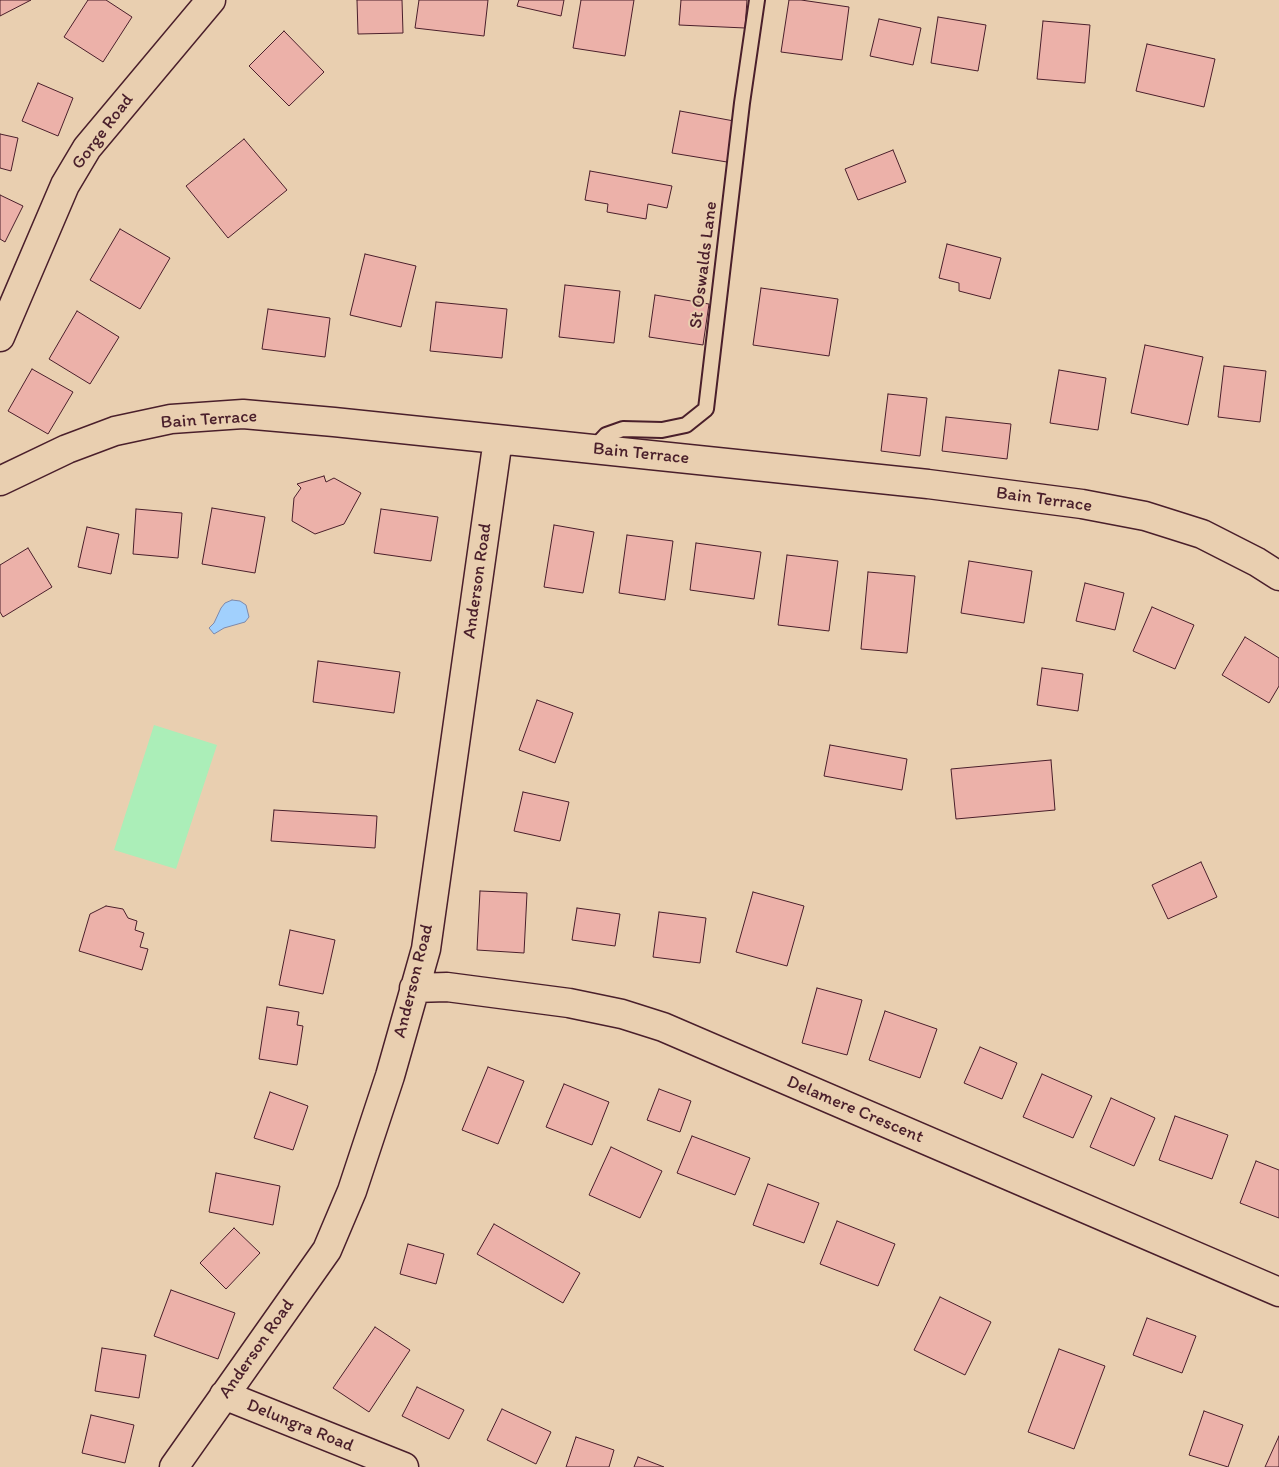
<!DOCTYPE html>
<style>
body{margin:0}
canvas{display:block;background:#e9cfb0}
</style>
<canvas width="1279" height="1467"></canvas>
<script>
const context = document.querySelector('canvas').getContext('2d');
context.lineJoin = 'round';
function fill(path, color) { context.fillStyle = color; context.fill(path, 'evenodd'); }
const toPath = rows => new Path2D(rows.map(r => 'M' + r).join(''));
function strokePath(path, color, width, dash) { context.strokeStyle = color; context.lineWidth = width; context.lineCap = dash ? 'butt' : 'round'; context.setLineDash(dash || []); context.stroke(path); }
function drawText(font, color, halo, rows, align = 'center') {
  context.font = font + ' Itim,sans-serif'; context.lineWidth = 4; context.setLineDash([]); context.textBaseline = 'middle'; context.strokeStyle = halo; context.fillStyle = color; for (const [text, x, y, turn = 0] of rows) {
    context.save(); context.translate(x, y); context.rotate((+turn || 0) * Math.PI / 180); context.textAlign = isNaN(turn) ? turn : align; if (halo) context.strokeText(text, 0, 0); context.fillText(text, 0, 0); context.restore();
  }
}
const green = toPath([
 [154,725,217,745,176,869,114,850]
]);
const water = toPath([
 [232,600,240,601,246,605,249,617,245,622,224,628,214,634,209,628,214,623,221,608,225,603,232,600]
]);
const building = toPath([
 [0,0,31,0,0,16,0,0],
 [88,0,106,0,132,17,103,62,64,37,88,0],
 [357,0,402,0,403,33,358,34,357,0],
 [419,0,488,0,484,36,415,28,419,0],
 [519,0,564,0,561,16,517,6,519,0],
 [581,0,634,0,625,56,573,48,581,0],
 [681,0,747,0,745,28,679,25,681,0],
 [789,0,801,0,849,7,842,60,781,52,789,0],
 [938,17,986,25,978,71,931,63,938,17],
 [879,19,921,28,913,65,870,56,879,19],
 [1043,21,1090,25,1085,83,1037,79,1043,21],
 [284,31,324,72,289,106,249,66,284,31],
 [1147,44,1215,59,1204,107,1136,91,1147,44],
 [38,83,73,98,58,136,22,121,38,83],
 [680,111,734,121,727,162,672,153,680,111],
 [0,134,18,138,11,171,0,168,0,134],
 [244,139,287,190,228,238,186,186,244,139],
 [893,150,906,182,858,200,845,169,893,150],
 [590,171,672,186,667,208,648,204,646,219,607,212,608,204,585,200,590,171],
 [0,195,23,206,5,242,0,239,0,195],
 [120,229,170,258,140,309,90,280,120,229],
 [947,244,1001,258,990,299,959,291,959,283,939,278,947,244],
 [365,254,416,266,401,327,350,315,365,254],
 [565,285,620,291,614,343,559,337,565,285],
 [761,288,838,299,829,356,753,345,761,288],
 [655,295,709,304,703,345,649,337,655,295],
 [436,302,507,309,502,358,430,351,436,302],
 [268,309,330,318,325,357,262,349,268,309],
 [77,311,119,337,90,384,49,359,77,311],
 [1145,345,1203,357,1188,425,1131,413,1145,345],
 [1224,366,1266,371,1260,422,1218,417,1224,366],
 [32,369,73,392,48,434,8,411,32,369],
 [1059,370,1106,378,1098,430,1050,423,1059,370],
 [888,394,927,398,920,456,881,451,888,394],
 [946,417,1011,424,1007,459,942,451,946,417],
 [324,476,326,482,334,478,361,493,344,524,315,534,292,521,294,498,301,488,297,484,324,476],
 [212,508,265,517,255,573,202,564,212,508],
 [136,509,182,513,178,558,133,554,136,509],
 [381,509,438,517,431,561,374,553,381,509],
 [554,525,594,532,583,593,544,587,554,525],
 [87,527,119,534,111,574,78,567,87,527],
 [627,535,673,541,665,600,619,593,627,535],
 [696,543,761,552,754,599,690,590,696,543],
 [28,548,52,587,3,617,0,612,0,565,28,548],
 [787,555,838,561,829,631,778,625,787,555],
 [969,561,1032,571,1024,623,961,613,969,561],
 [868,572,915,576,907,653,861,649,868,572],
 [1085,583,1124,593,1115,630,1076,621,1085,583],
 [1152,607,1194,625,1175,669,1133,651,1152,607],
 [1245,637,1279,658,1279,686,1269,703,1222,675,1245,637],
 [318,661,400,672,394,713,313,702,318,661],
 [1042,668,1083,674,1078,711,1037,705,1042,668],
 [537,700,573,713,555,763,519,750,537,700],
 [830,745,907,759,902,790,824,776,830,745],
 [1051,760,1055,810,956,819,951,769,1051,760],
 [523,792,569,802,560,841,514,831,523,792],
 [274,810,377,816,375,848,271,841,274,810],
 [1201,862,1217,897,1168,919,1152,885,1201,862],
 [480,891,527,893,524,953,477,950,480,891],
 [753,892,804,906,787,966,736,952,753,892],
 [106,906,123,909,128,918,137,921,135,930,144,933,140,947,148,949,142,970,79,951,90,914,106,906],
 [577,908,620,914,615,946,572,940,577,908],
 [659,912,706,918,700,963,653,957,659,912],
 [290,930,335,940,323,994,279,985,290,930],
 [817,988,862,1000,847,1055,802,1043,817,988],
 [267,1007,299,1012,297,1025,303,1026,297,1065,259,1059,267,1007],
 [885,1011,937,1029,920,1078,869,1060,885,1011],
 [980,1047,1017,1063,1002,1099,964,1083,980,1047],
 [488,1067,524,1081,498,1144,462,1130,488,1067],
 [1042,1074,1092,1096,1073,1138,1023,1117,1042,1074],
 [564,1084,609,1102,592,1145,546,1127,564,1084],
 [659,1089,691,1101,680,1132,647,1120,659,1089],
 [270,1092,308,1106,293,1150,254,1138,270,1092],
 [1111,1098,1155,1118,1134,1166,1090,1147,1111,1098],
 [1175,1116,1228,1135,1212,1179,1159,1160,1175,1116],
 [692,1136,750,1158,735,1195,677,1173,692,1136],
 [611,1147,662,1171,640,1218,589,1195,611,1147],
 [1256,1161,1279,1170,1279,1218,1240,1203,1256,1161],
 [216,1173,280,1186,273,1225,209,1212,216,1173],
 [768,1184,819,1203,804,1243,753,1225,768,1184],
 [837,1221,895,1244,878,1286,820,1264,837,1221],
 [494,1224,580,1273,563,1303,477,1254,494,1224],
 [234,1228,260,1253,226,1289,200,1263,234,1228],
 [408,1244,444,1254,436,1284,400,1274,408,1244],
 [171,1290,235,1313,218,1359,154,1336,171,1290],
 [940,1297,991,1322,965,1375,914,1350,940,1297],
 [1147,1318,1196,1336,1182,1373,1133,1355,1147,1318],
 [375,1327,410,1350,369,1412,333,1388,375,1327],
 [102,1348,146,1355,139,1398,95,1391,102,1348],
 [1059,1349,1105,1366,1074,1449,1028,1432,1059,1349],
 [417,1387,464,1410,449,1439,402,1416,417,1387],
 [502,1409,551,1432,536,1464,487,1440,502,1409],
 [1204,1411,1243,1425,1228,1467,1189,1455,1204,1411],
 [91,1415,134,1425,125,1463,82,1453,91,1415],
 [1279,1436,1279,1467,1265,1467,1279,1436],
 [576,1437,614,1450,609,1467,566,1467,576,1437],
 [638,1457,664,1467,634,1467,638,1457]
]);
const lane = toPath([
 [593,449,606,435,623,429,662,430,686,425,706,409,742,103,757,0]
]);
const street = toPath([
 [0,481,67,449,115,431,171,419,243,414,334,422,928,484,1082,504,1145,516,1202,534,1257,562,1279,576],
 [414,988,447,987,569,1003,622,1014,663,1027,1279,1292],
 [224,1395,404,1467],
 [174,1467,327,1250,352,1191,390,1076,426,949,498,439]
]);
const secondary = toPath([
 [0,337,65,185,87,148,211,0]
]);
const streetNames = [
 ["Gorge Road",103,132,-53],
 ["St Oswalds Lane",704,265,-83],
 ["Bain Terrace",209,420,-4],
 ["Bain Terrace",641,454,6],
 ["Bain Terrace",1044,500,8],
 ["Anderson Road",478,581,-82],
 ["Anderson Road",414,981,-76],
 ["Delamere Crescent",855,1110,23],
 ["Anderson Road",257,1349,-55],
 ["Delungra Road",300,1426,22]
];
fill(green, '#abeeb8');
fill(water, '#a1d0fd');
strokePath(water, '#7e89a9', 1);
fill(building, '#ecb1a9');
strokePath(building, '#4a1f2b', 1);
strokePath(lane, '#4a1f2b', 18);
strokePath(street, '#4a1f2b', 31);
strokePath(secondary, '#4a1f2b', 31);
strokePath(lane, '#e9cfb0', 14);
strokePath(street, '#e9cfb0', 28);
strokePath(secondary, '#e9cfb0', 28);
drawText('18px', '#4a1f2b', '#e9cfb0', streetNames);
</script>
